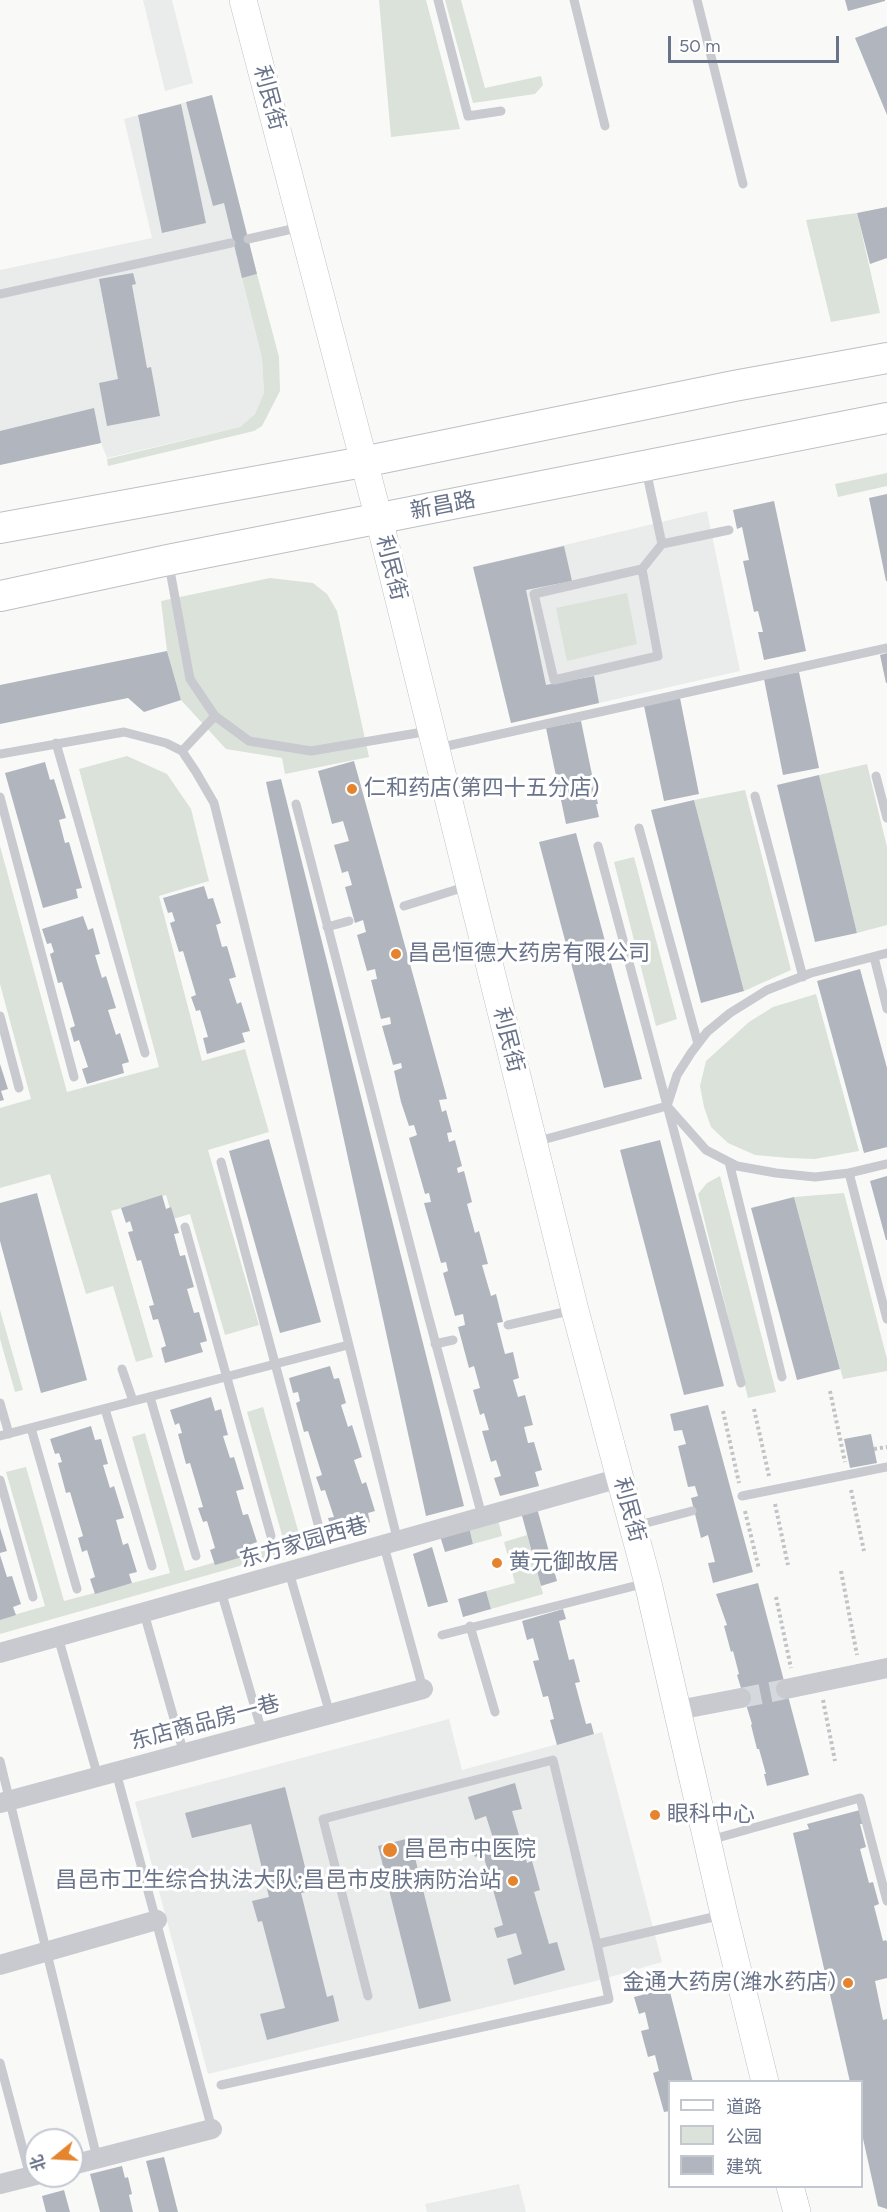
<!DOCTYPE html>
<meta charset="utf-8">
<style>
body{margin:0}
#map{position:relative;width:887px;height:2212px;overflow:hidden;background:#f9faf8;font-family:Figtree,"Noto Sans SC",sans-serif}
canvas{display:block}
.legend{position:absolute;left:668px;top:2080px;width:195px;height:108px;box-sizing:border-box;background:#fff;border:2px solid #c3c7d0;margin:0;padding:8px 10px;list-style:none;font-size:18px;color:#697389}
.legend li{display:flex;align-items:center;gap:12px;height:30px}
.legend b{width:30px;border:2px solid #c3c7d0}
.north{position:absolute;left:24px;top:2128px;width:60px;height:60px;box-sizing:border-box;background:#fff;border:2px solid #c3c7d0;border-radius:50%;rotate:252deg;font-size:16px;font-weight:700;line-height:24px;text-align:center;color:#697389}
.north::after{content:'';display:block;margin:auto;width:21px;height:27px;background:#e4842e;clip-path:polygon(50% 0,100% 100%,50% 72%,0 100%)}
.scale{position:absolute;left:668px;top:36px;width:171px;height:27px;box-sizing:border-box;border:3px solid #697389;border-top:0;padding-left:8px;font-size:18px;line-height:21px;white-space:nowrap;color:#697389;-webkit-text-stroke:4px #fff;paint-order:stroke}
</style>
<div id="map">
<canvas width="887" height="2212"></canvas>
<ul class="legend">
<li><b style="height:8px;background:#fff"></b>道路</li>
<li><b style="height:16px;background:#dae2d9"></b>公园</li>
<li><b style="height:16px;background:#b0b5be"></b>建筑</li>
</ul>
<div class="north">北</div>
<div class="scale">50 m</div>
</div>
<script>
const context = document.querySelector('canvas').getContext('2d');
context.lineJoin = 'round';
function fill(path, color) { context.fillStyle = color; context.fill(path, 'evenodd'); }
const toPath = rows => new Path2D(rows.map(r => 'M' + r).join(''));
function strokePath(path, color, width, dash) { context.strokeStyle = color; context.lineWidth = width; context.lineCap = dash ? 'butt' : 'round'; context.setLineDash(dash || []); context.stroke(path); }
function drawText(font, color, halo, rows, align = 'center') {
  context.font = font + ' Figtree,"Noto Sans SC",sans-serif'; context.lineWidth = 6; context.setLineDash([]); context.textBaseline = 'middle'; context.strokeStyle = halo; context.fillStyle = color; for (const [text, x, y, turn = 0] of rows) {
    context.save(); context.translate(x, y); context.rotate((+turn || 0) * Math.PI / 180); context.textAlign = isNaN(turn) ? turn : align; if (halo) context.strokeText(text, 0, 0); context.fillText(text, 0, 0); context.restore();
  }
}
const built = toPath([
 [143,0,172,0,193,83,165,91],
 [212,95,257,274,242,278,262,358,264,393,255,414,240,427,107,458,101,443,0,465,0,270,152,238,124,119],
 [707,511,740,671,511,723,473,567],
 [449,1719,462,1770,602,1732,662,1962,596,1981,208,2074,135,1802],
 [519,2184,526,2212,427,2212,425,2204]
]);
const green = toPath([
 [379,0,426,0,460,129,391,137],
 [445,0,461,0,485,88,541,76,543,85,535,94,473,103],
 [857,213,880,313,831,322,806,220],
 [257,274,279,357,280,391,262,426,254,431,108,466,107,459,240,427,255,414,264,393,262,358,242,278],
 [887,473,887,486,838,497,835,484],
 [270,578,313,583,327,594,337,611,369,757,285,774,282,758,226,749,181,700,167,651,161,601],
 [627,593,637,644,567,661,556,608],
 [127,756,167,774,191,809,209,881,159,896,202,1061,245,1049,269,1132,208,1150,259,1325,225,1335,190,1214,173,1219,166,1195,111,1211,153,1357,136,1362,113,1286,86,1294,50,1174,0,1188,0,1108,31,1099,0,984,0,846,67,1092,159,1067,79,769],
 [867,764,887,847,887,925,857,933,819,775],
 [745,790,791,970,744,991,694,800],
 [634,857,677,1019,656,1026,614,862],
 [816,994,859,1151,815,1159,789,1158,755,1155,728,1143,711,1127,704,1107,700,1086,706,1061,749,1022,773,1007],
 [720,1176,776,1392,748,1398,698,1194,707,1183],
 [844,1193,887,1359,887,1371,843,1379,794,1197],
 [0,1310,23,1390,15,1392,0,1339],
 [263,1407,303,1548,0,1634,0,1619,45,1606,6,1472,26,1467,64,1601,170,1573,132,1437,145,1433,185,1571,284,1542,247,1412],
 [498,1519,502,1536,473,1544,469,1527],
 [527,1535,543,1594,491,1609,486,1591,515,1583,504,1542]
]);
const building = toPath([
 [845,0,885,0,885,1,848,11],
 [887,26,887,115,855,38],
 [212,95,257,274,242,278,224,203,213,206,186,102],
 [181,104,206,223,162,233,138,115],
 [887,207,887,258,870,264,857,213],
 [133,273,136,284,132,285,147,368,151,367,160,416,107,426,99,383,118,379,99,279],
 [94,408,101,443,0,465,0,431],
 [887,494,887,581,886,581,869,498],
 [774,501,806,651,764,660,758,632,763,632,758,611,754,612,743,561,749,560,742,527,737,529,733,510],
 [564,546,572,581,526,590,546,685,594,676,599,703,511,723,473,567],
 [167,651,181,700,144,712,128,698,0,724,0,685],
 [887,653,887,683,886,683,880,655],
 [799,672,819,768,783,775,764,679],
 [680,698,699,794,664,801,644,706],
 [581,721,598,804,596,804,599,817,566,824,546,728],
 [354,761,445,1091,447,1099,439,1100,442,1112,446,1110,452,1132,447,1133,449,1142,455,1140,462,1166,457,1168,458,1173,464,1171,472,1202,467,1204,475,1233,479,1231,488,1264,482,1265,491,1296,496,1294,503,1322,497,1323,505,1354,513,1352,519,1378,513,1380,518,1397,525,1395,533,1425,524,1427,528,1443,534,1442,542,1470,535,1472,539,1486,500,1496,494,1478,501,1476,496,1460,491,1462,482,1431,489,1430,484,1413,480,1415,473,1390,480,1388,474,1366,469,1368,458,1327,465,1325,463,1314,455,1316,443,1273,448,1271,446,1262,441,1263,424,1203,431,1202,429,1193,425,1194,409,1138,417,1135,414,1125,409,1126,401,1102,394,1071,402,1068,401,1063,393,1065,382,1026,391,1024,390,1017,381,1019,371,980,377,979,375,969,367,971,357,935,366,932,363,920,355,923,345,887,352,885,348,871,342,873,334,845,349,841,343,821,332,824,318,771],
 [45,762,50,780,54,779,66,818,59,820,65,843,69,842,82,888,76,889,78,898,43,908,5,773],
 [819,775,857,933,815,942,777,785],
 [281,779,464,1506,426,1516,266,782],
 [694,800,744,991,701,1003,651,810],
 [576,833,642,1079,604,1088,539,842],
 [204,886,208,899,213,898,221,923,216,925,222,947,227,946,236,977,229,979,237,1004,241,1002,250,1031,242,1033,245,1042,207,1054,203,1038,208,1037,200,1010,196,1011,191,997,196,995,183,951,179,952,170,923,175,921,172,912,168,913,163,898],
 [83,916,88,930,93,928,100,954,95,955,102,978,106,976,116,1008,108,1010,116,1035,120,1033,129,1062,122,1064,124,1073,87,1084,82,1069,88,1067,79,1040,74,1042,70,1028,75,1026,62,982,58,983,50,954,54,952,51,943,47,944,42,929],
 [860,969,887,1068,887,1147,864,1153,817,981],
 [0,1064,8,1089,1,1091,4,1100,0,1101],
 [269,1139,321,1322,280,1333,229,1151],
 [660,1140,724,1386,684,1395,620,1150],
 [887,1176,887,1240,886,1240,870,1181],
 [37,1193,87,1380,41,1393,0,1241,0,1203],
 [162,1195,166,1209,171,1207,179,1233,174,1234,180,1256,185,1255,194,1287,187,1289,194,1313,199,1312,207,1341,200,1343,203,1352,165,1363,161,1348,166,1346,158,1319,153,1320,149,1306,154,1305,141,1260,137,1261,128,1232,133,1231,130,1221,126,1223,121,1208],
 [794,1197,840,1369,797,1380,751,1208],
 [330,1366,334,1379,339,1378,346,1403,341,1405,348,1427,352,1425,362,1457,354,1460,362,1484,366,1482,375,1511,368,1513,370,1522,333,1534,328,1518,334,1517,325,1490,321,1491,316,1477,322,1475,308,1431,304,1432,296,1403,300,1401,298,1392,293,1393,289,1378],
 [211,1397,215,1411,221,1409,228,1435,223,1436,230,1458,234,1457,244,1489,236,1491,243,1515,248,1514,257,1542,249,1545,252,1554,215,1565,210,1550,215,1548,207,1521,203,1522,198,1508,203,1507,190,1463,186,1464,178,1434,182,1433,179,1423,175,1425,170,1410],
 [708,1405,753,1572,713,1583,708,1563,715,1562,708,1535,701,1538,691,1498,698,1496,695,1486,688,1487,678,1446,686,1444,682,1430,674,1431,670,1414],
 [91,1426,95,1440,101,1439,108,1464,103,1465,110,1488,114,1486,124,1518,116,1520,123,1545,128,1543,137,1572,129,1574,132,1583,95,1594,90,1579,95,1577,87,1550,82,1552,78,1538,83,1536,70,1492,66,1493,58,1463,62,1462,59,1453,55,1454,50,1439],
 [871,1434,877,1463,850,1468,844,1439],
 [537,1508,557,1581,541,1586,521,1512],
 [469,1527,473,1544,445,1552,440,1536],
 [0,1528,7,1551,0,1553],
 [432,1547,448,1602,428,1607,413,1554],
 [0,1555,7,1577,12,1576,21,1604,13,1607,16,1615,0,1620],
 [758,1583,809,1775,767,1786,764,1774,766,1774,759,1749,757,1749,751,1725,752,1724,737,1675,739,1674,733,1651,731,1652,724,1626,727,1625,716,1594],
 [486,1591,491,1609,463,1617,458,1599],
 [563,1609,566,1619,559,1621,569,1660,574,1659,580,1682,575,1683,586,1724,591,1723,594,1734,557,1745,550,1720,554,1719,548,1696,543,1697,533,1661,539,1660,533,1638,527,1640,522,1621],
 [515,1783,522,1809,512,1811,527,1863,532,1861,540,1890,534,1892,549,1944,557,1942,565,1970,514,1985,507,1959,522,1954,516,1933,497,1938,494,1928,503,1925,483,1854,475,1857,471,1844,493,1838,486,1816,475,1820,468,1797],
 [285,1787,311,1891,301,1893,327,1997,333,1995,339,2021,267,2040,260,2014,285,2008,262,1921,258,1922,252,1901,269,1897,251,1824,192,1838,185,1813],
 [860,1810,863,1824,860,1824,866,1847,860,1849,869,1883,873,1882,879,1904,874,1906,883,1941,886,1940,887,1942,887,1978,875,1981,883,2020,887,2019,887,2209,878,2206,862,2134,862,2082,850,2082,793,1833,809,1829,807,1824],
 [410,1838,451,2001,419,2009,378,1846],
 [669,1988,693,2082,670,2082,670,2111,664,2112,653,2073,659,2071,655,2055,648,2057,641,2031,649,2029,645,2012,639,2014,634,1997],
 [164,2157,178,2212,159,2212,146,2161],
 [122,2166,125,2178,128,2177,132,2194,129,2195,133,2212,100,2212,90,2174],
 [64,2190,70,2212,46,2212,42,2196]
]);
const streetTunnel = toPath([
 [741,1698,786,1689]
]);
const path = toPath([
 [830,1391,845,1462],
 [754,1409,769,1476],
 [723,1411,739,1483],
 [874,1449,887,1447],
 [851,1490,864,1551],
 [775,1504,788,1565],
 [745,1511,759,1569],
 [841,1571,857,1655],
 [776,1597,791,1668],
 [823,1700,835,1761]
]);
const lane = toPath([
 [438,0,468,116,501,111],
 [574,0,605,126],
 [697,0,743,184],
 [248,239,301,227],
 [0,294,231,243],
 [646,470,662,544],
 [169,565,190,679,215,716,249,741,311,751,429,731],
 [642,569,658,656,554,680,534,594,642,569,662,544,729,530],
 [56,743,145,1053],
 [438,748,887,648],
 [182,751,215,716],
 [0,754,124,732,166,743,182,751,196,772,214,803,398,1542],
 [876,776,887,818],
 [755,796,803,977],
 [0,797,74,1077],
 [296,804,427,1311,482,1516],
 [639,828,698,1044],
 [598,846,741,1383],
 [404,906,468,886],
 [327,927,349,921],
 [874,957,887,1009],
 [0,1016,19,1088],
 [667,1106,677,1075,691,1053,707,1032,730,1013,767,990,811,973,887,953],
 [535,1142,667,1106,706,1150,737,1166,776,1173,815,1177,849,1173,887,1164],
 [221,1162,321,1535],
 [729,1162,782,1377],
 [849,1173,887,1319],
 [185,1227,271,1536],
 [508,1325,573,1310],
 [435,1344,453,1340],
 [122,1369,133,1401],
 [150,1397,196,1556],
 [0,1403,9,1434],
 [105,1409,152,1566],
 [31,1428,77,1589],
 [0,1436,348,1345],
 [0,1480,33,1597],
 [742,1496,887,1467],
 [635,1526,692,1511],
 [384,1546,423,1689],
 [289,1572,330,1714],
 [221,1591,262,1732],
 [144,1613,184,1754],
 [470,1626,495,1712],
 [442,1635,646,1583],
 [58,1637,98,1777],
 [0,1761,97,2158],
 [116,1772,212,2129],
 [710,1840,860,1798,887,1901],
 [368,1996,323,1819,553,1760,597,1944,722,1915],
 [0,2063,30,2176],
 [221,2085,609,1999,597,1944]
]);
const street = toPath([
 [0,1653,620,1478],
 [786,1689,887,1668],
 [678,1710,741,1698],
 [0,1803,423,1689],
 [0,1965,157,1920],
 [72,2165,212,2129],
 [0,2184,36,2175]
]);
const secondary = toPath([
 [243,0,379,519,575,1310,648,1583,724,1914,765,2082],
 [790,2186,797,2212]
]);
const primary = toPath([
 [0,528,363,462,734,386,887,358],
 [0,596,168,560,887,418]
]);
const markers = [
 [352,789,6,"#e4842e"],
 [396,954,6,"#e4842e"],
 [497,1563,6,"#e4842e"],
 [655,1815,6,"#e4842e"],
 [390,1850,8,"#e4842e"],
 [513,1881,6,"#e4842e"],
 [848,1983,6,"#e4842e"]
];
const streetNames = [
 ["利民街",269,98,75],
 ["新昌路",443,506,-11],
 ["利民街",391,568,76],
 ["利民街",508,1040,76],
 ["利民街",629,1510,75],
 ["东方家园西巷",304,1543,-16],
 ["东店商品房一巷",205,1723,-15]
];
const poiNames = [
 ["仁和药店(第四十五分店)",364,789],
 ["昌邑恒德大药房有限公司",408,954],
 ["黄元御故居",509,1563],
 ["眼科中心",667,1815],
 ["昌邑市中医院",404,1850],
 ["昌邑市卫生综合执法大队;昌邑市皮肤病防治站",501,1881,"right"],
 ["金通大药房(潍水药店)",836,1983,"right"]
];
fill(built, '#eaebeb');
fill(green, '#dae2d9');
fill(building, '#b0b5be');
strokePath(streetTunnel, '#d5d8dc', 20, [20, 10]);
strokePath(secondary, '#bdbfc5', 28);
strokePath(primary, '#bdbfc4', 32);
strokePath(path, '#c2c3c6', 4, [3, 3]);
strokePath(lane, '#c8cacf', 9);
strokePath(street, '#c8cacf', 20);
strokePath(secondary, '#fff', 27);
strokePath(primary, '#fff', 30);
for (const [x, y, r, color] of markers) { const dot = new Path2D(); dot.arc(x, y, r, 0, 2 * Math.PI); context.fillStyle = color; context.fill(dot); strokePath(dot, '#fff', 2); }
drawText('22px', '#697389', '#fff', streetNames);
drawText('22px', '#697389', '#fff', poiNames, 'left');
</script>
